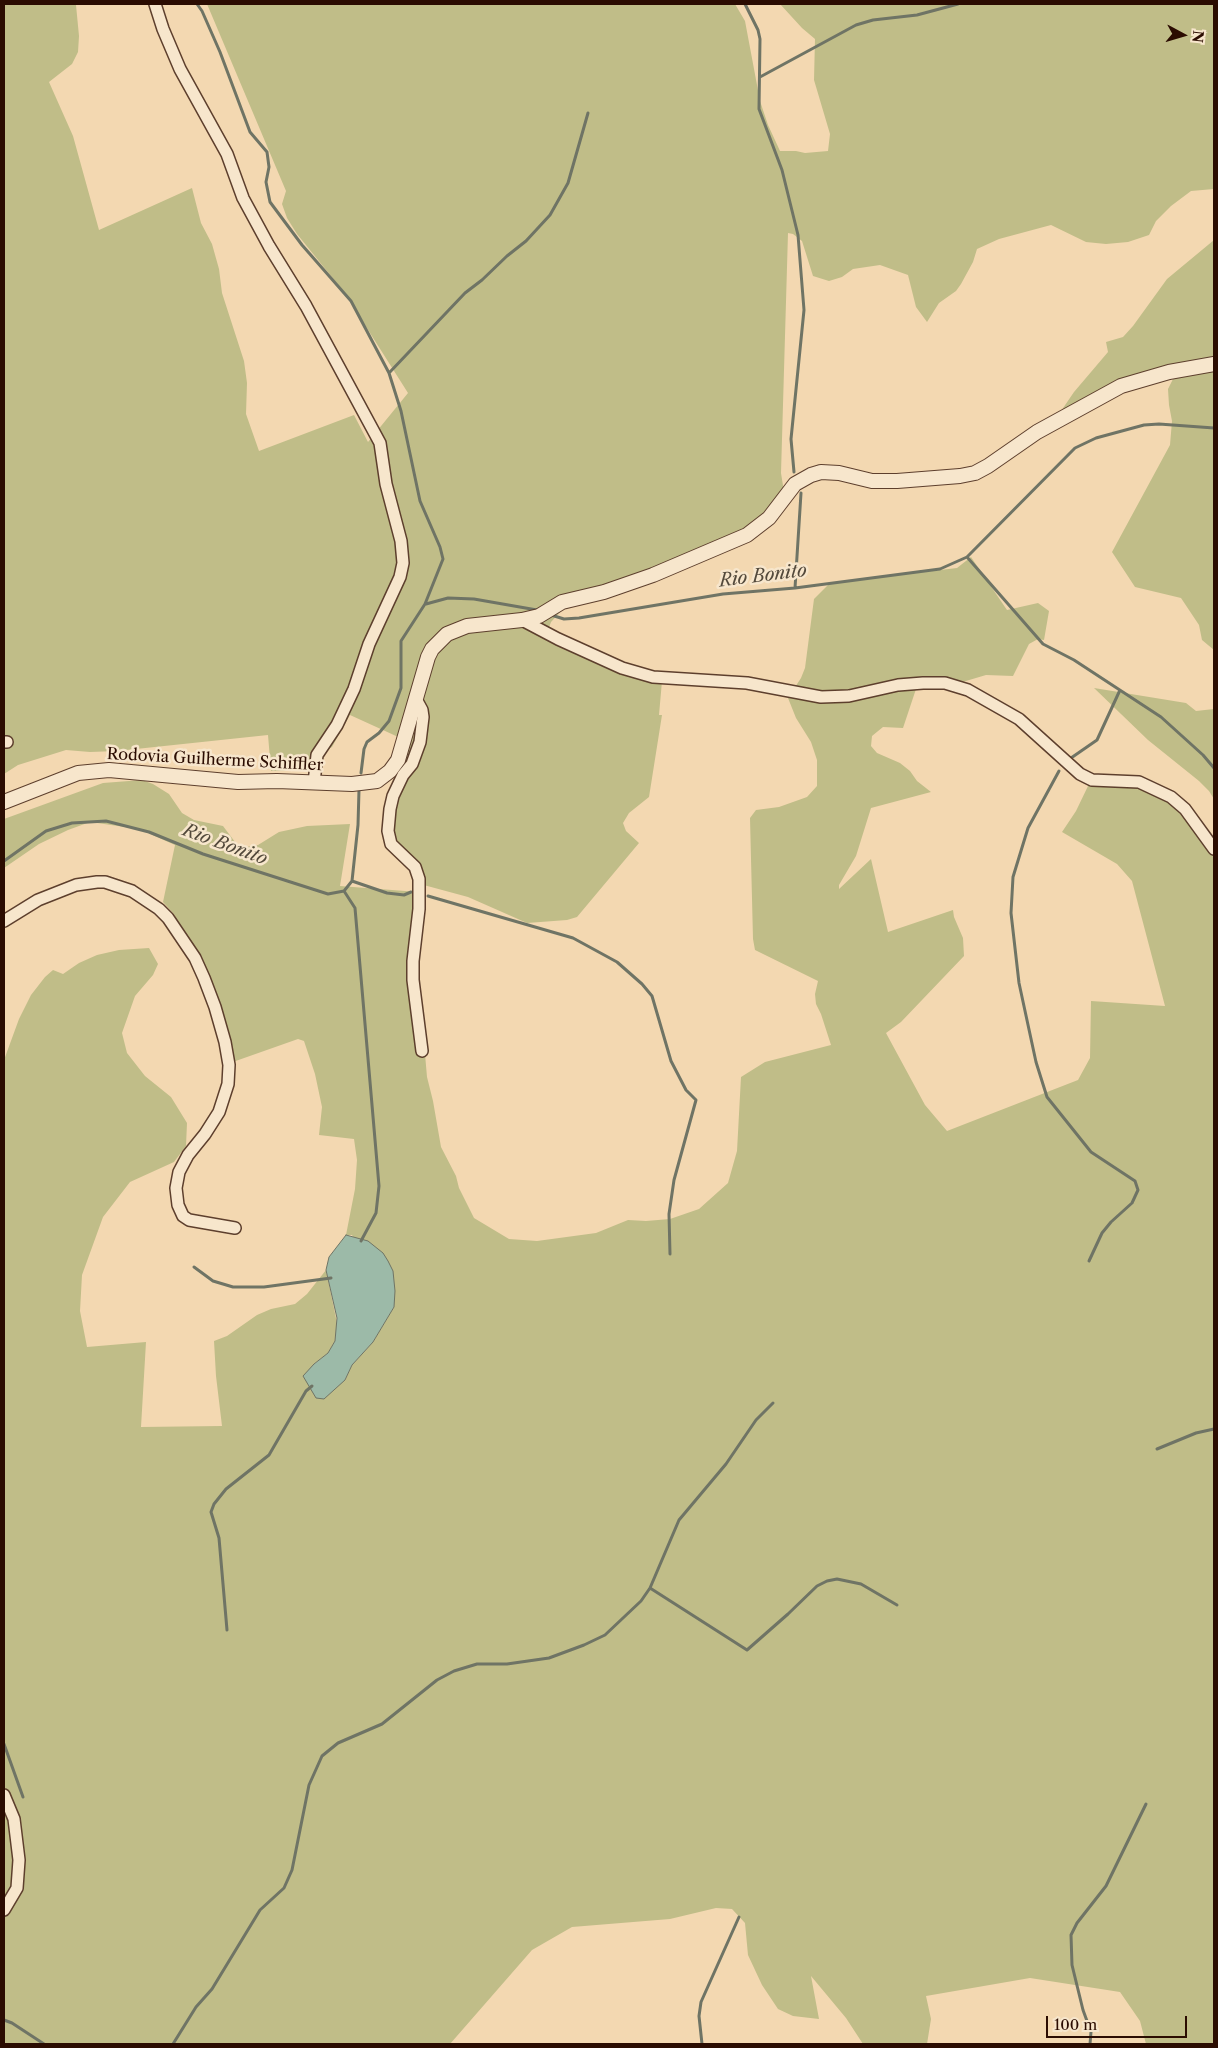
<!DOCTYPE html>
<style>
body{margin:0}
#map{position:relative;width:1218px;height:2048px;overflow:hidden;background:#f3d8b1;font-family:"Libre Caslon Text",serif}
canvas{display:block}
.frame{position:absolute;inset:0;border:5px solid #2b0c01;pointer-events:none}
.north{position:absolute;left:1158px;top:10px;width:50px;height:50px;-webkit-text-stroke:4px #f7e6cc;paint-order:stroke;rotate:96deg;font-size:14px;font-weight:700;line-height:20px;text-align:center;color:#2b0c01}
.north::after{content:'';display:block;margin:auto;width:18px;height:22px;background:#2b0c01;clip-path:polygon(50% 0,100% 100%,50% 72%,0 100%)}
.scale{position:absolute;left:1046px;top:2016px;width:141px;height:22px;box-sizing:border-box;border:2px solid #2b0c01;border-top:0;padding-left:6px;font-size:15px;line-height:18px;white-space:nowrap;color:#2b0c01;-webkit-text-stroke:4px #f7e6cc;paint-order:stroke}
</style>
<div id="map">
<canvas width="1218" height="2048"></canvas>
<div class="frame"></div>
<div class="north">N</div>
<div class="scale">100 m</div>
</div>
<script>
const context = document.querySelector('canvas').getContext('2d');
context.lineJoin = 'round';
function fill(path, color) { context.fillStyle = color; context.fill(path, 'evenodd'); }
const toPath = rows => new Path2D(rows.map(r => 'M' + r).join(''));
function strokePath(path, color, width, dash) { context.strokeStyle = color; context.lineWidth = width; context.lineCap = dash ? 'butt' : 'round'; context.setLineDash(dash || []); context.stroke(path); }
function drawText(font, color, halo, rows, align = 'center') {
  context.font = font + ' "Libre Caslon Text",serif'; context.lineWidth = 5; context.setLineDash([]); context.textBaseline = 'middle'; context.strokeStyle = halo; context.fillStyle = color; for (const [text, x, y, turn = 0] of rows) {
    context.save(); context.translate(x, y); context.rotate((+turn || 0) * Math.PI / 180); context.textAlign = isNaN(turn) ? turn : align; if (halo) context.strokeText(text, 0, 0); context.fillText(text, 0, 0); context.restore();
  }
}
const green = toPath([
 [4,4,76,5,79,36,78,52,72,64,49,82,73,136,99,230,192,188,201,223,212,244,219,269,222,293,244,361,247,383,246,414,259,451,354,415,368,442,408,393,344,292,297,234,287,218,282,204,286,191,207,4,735,4,745,21,760,101,768,125,780,151,796,151,805,153,828,151,830,134,814,80,815,39,802,28,780,4,1214,4,1214,189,1191,191,1171,206,1156,221,1149,235,1128,242,1106,244,1086,242,1051,225,999,239,977,249,973,262,961,284,956,291,939,303,927,322,916,307,908,275,880,265,853,269,842,277,829,281,813,276,802,241,793,234,788,233,781,473,784,492,753,529,612,591,563,609,551,622,548,630,662,681,659,715,662,715,649,797,629,813,623,823,626,831,639,843,577,917,567,920,527,923,468,897,420,884,403,855,395,835,391,815,390,795,407,741,350,715,332,747,308,761,306,769,302,766,295,771,271,771,268,735,117,751,90,752,66,750,18,765,4,774],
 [1214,240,1214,650,1202,640,1199,625,1181,598,1135,587,1112,552,1170,445,1172,421,1169,405,1168,389,1174,377,1148,379,1059,414,1074,392,1108,352,1106,342,1123,337,1133,326,1167,279],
 [971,557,1007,610,1038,603,1049,611,1044,640,1038,639,1029,644,1013,676,986,675,939,689,916,689,903,728,883,727,872,736,871,746,877,753,900,763,910,771,917,781,931,792,871,808,856,856,839,885,839,889,871,859,888,932,953,910,954,917,963,938,964,956,901,1022,886,1033,925,1105,947,1131,1078,1080,1090,1058,1091,1001,1165,1006,1132,881,1117,864,1062,832,1076,811,1089,784,1125,781,1174,802,1214,858,1214,2044,1146,2044,1140,2021,1120,1992,1030,1978,926,1996,931,2019,927,2044,863,2044,846,2018,811,1976,819,2019,793,2016,778,2009,762,1985,748,1955,745,1923,732,1909,716,1908,670,1919,572,1927,532,1950,450,2044,4,2044,4,1060,19,1019,31,995,45,977,53,970,63,974,79,963,97,955,119,950,149,948,158,964,153,975,135,996,122,1033,127,1053,145,1076,171,1097,187,1123,186,1146,174,1162,130,1182,103,1217,82,1275,80,1311,87,1347,146,1342,141,1427,222,1426,216,1376,214,1341,227,1336,257,1315,271,1309,295,1304,307,1294,326,1270,338,1328,335,1341,328,1353,314,1364,342,1381,345,1380,352,1365,373,1342,394,1307,352,1235,346,1235,355,1189,357,1160,354,1139,319,1135,322,1107,315,1074,304,1041,298,1039,230,1063,215,1005,174,914,163,902,175,845,139,829,90,822,68,830,39,844,4,868,4,819,103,783,142,780,153,784,169,794,182,813,194,820,223,826,238,846,246,847,258,845,279,832,307,826,350,824,340,886,418,892,417,962,427,1077,433,1101,441,1147,456,1176,459,1188,474,1218,509,1239,537,1241,596,1233,628,1220,646,1221,670,1219,699,1209,728,1183,737,1151,741,1077,765,1062,831,1045,821,1014,816,1004,815,994,818,981,755,950,753,939,750,818,756,810,779,807,807,797,817,786,817,760,811,742,796,718,788,698,801,678,805,668,814,599,830,583,957,568],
 [1094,688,1186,703,1196,711,1214,709,1214,799,1209,791,1199,781,1148,740]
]);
const water = toPath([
 [346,1235,368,1241,383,1253,388,1261,393,1271,395,1291,394,1307,373,1342,352,1365,345,1380,324,1399,316,1398,303,1376,314,1364,328,1353,335,1341,337,1318,326,1270,329,1257,346,1235]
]);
const stream = toPath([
 [197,4,202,11,220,52,250,132,267,152,269,167,266,182,270,202,302,245,351,301,389,373,401,411,420,501,440,547,443,559,425,604,401,641,401,688,389,721,379,733,367,742,364,749,361,773],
 [745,4,758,30,760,39,759,109,782,170,798,235,804,310,791,439,794,472],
 [760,77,856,25,873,20,917,15,958,4],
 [389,373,465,293,482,280,507,256,526,241,550,215,568,183,588,113],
 [967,557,1043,644,1074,660,1161,717,1203,755,1214,768],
 [795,588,801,493],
 [426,604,448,598,474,599,537,610],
 [551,615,564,619,579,618,723,594,795,588,940,569,967,557,1075,448,1096,438,1144,425,1159,424,1214,428],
 [1071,758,1097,740,1120,690],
 [1059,771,1028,828,1013,877,1011,913,1019,983,1036,1062,1047,1097,1091,1152,1135,1181,1138,1190,1132,1203,1111,1222,1102,1233,1089,1261],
 [4,861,46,831,72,823,106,821,149,832,203,854,328,894,344,891,352,881,358,825,359,790],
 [352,881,387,893,404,895,411,892],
 [344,891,355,908,379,1186,376,1213,361,1241],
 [428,896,573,938,617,962,642,984,652,996,671,1061,686,1090,696,1100,674,1180,669,1214,670,1254],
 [194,1267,213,1281,233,1287,264,1287,331,1278],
 [1157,1449,1196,1433,1214,1429],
 [650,1588,747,1650,788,1614,817,1586,827,1581,837,1579,861,1584,897,1605],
 [227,1630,219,1538,211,1512,214,1504,226,1489,269,1455,306,1391,312,1386],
 [4,1744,23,1797],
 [4,2020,12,2023,44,2044],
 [173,2044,196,2007,212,1989,260,1910,284,1888,292,1870,309,1785,322,1756,338,1743,382,1724,437,1680,454,1671,477,1664,507,1664,549,1658,584,1645,605,1635,641,1601,650,1588,679,1520,726,1464,756,1420,773,1403],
 [702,2044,699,2016,701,2002,739,1917],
 [1090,2044,1091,2032,1083,2010,1072,1965,1071,1935,1077,1923,1106,1886,1146,1804]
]);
const minor = toPath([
 [155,4,163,29,180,69,227,154,243,198,269,246,306,306,380,443,386,484,401,541,403,563,400,577,369,644,354,689,337,725,317,755,314,783],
 [522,620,558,639,622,668,653,677,747,683,821,697,849,696,898,685,923,683,945,683,968,690,1019,719,1080,774,1092,780,1139,782,1171,797,1185,809,1214,849],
 [416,699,422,710,423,717,420,742,412,764,403,775,393,796,390,809,388,831,391,844,415,867,419,879,419,909,413,961,413,980,422,1051],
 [4,742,7,742],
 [4,921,38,900,76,885,97,882,105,882,132,891,159,909,168,918,195,958,204,978,215,1007,225,1042,229,1065,228,1084,219,1112,205,1134,188,1155,179,1172,176,1188,178,1205,183,1216,189,1220,235,1228],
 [4,1795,14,1819,19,1860,17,1888,4,1910]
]);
const tertiary = toPath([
 [4,802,78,773,109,770,238,782,277,781,352,784,377,781,390,771,398,760,428,657,432,649,447,634,467,626,522,620,539,616,562,602,604,592,653,575,747,535,769,518,795,484,811,475,821,472,839,473,872,481,897,481,960,476,975,473,988,466,1037,432,1121,386,1169,372,1214,364]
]);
const streetNames = [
 ["Rodovia Guilherme Schiffler",215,760,3]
];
const waterNames = [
 ["Rio Bonito",763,576,-7],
 ["Rio Bonito",225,845,20]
];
fill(green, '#c0bd88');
fill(water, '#9cbaa8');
strokePath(water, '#6f7465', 1);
strokePath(stream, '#6f7465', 3);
strokePath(minor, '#5d3f2d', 14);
strokePath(tertiary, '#5d3f2d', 16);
strokePath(minor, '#f7e6cc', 11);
strokePath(tertiary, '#f7e6cc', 14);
drawText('16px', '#2b0c01', '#f7e6cc', streetNames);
drawText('italic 18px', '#53493b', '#f7e6cc', waterNames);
</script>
